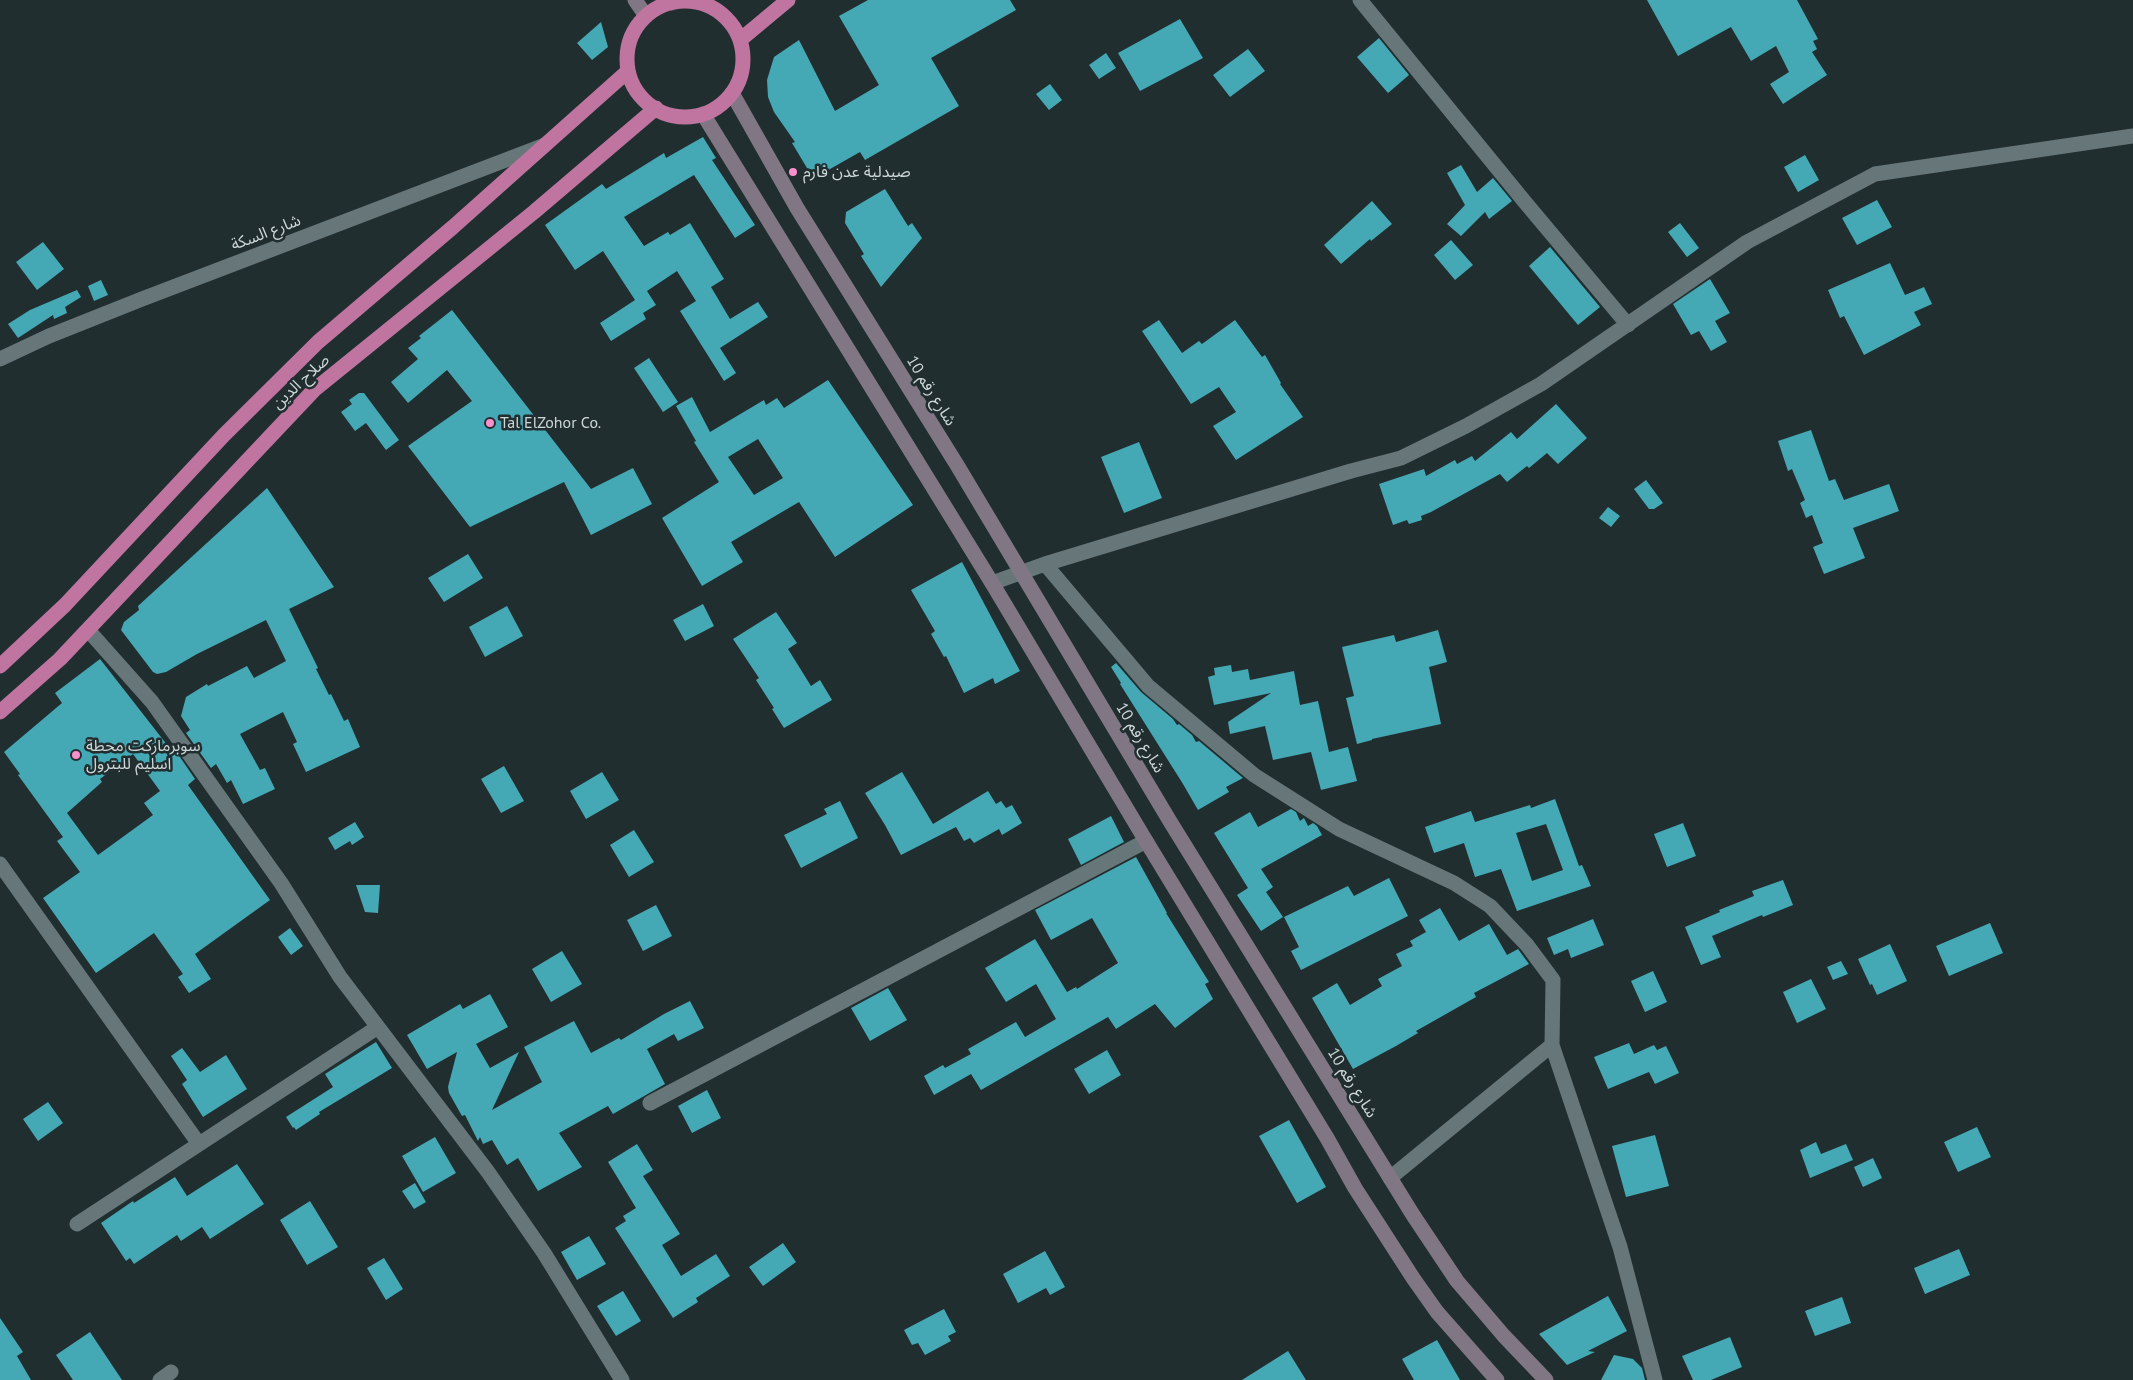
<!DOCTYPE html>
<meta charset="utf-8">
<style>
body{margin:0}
canvas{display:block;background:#212e30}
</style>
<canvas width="2133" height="1380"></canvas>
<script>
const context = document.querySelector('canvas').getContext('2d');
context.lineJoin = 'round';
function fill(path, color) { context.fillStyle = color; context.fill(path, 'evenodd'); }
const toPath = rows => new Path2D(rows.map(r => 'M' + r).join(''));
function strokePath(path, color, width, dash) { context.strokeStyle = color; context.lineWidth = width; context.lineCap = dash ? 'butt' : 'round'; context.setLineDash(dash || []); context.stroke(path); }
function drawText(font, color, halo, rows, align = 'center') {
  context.font = font + ' "PT Sans","Noto Sans Arabic",sans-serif'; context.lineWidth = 5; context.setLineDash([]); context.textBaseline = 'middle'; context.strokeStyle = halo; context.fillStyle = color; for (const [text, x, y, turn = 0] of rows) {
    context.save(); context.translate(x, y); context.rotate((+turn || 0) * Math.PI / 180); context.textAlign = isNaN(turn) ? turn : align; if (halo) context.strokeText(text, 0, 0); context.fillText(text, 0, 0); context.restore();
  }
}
const building = toPath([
 [868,0,1010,0,1016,10,931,58,959,106,865,160,860,152,823,173,807,168,792,143,795,142,774,112,768,97,767,80,774,57,799,40,835,111,879,85,839,16],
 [1647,0,1797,0,1818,39,1813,41,1817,49,1812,52,1827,75,1783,104,1770,84,1789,72,1776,46,1751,61,1731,27,1678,56],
 [1180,19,1203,58,1140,91,1118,53],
 [601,22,608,47,592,60,577,43],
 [1379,38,1409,75,1388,93,1357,57],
 [1248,49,1265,71,1230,97,1213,75],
 [1106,53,1116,68,1099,79,1089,65],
 [1050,84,1062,100,1049,110,1036,94],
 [703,137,716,158,712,160,755,225,735,238,694,175,624,217,644,246,668,232,670,235,690,223,724,279,711,287,730,319,758,302,768,317,720,348,736,373,724,381,680,311,696,301,677,271,647,291,656,305,643,313,646,319,611,341,600,323,635,300,603,251,575,270,545,225,602,184,606,189,664,153,666,158],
 [1805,155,1819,180,1798,192,1784,167],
 [1461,165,1477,192,1493,178,1512,201,1489,219,1485,212,1461,236,1447,224,1465,205,1447,173],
 [885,189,908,226,912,223,922,238,881,287,861,256,864,254,845,223,846,212],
 [1877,200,1892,227,1857,245,1842,218],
 [1372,201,1392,224,1371,241,1370,239,1341,264,1324,245],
 [1680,223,1699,248,1687,257,1668,232],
 [1451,240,1473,265,1455,280,1434,255],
 [43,242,64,269,37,290,16,262],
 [1550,247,1600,307,1578,325,1529,266],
 [1890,263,1905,295,1924,287,1932,304,1914,312,1921,325,1864,355,1844,316,1840,318,1828,290],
 [1710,279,1730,313,1715,321,1727,342,1711,351,1699,331,1691,335,1673,304],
 [101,280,108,295,94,301,88,286],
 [77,290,81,297,65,307,67,313,54,319,53,315,18,338,8,324,30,310],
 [452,310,591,489,633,468,652,504,591,535,564,482,470,527,408,446,472,401,447,370,408,403,391,382,418,359,408,348,421,338,419,336],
 [1159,320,1182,353,1199,341,1202,344,1235,320,1262,357,1265,355,1281,383,1280,384,1303,417,1236,460,1213,426,1236,412,1219,387,1191,404,1142,331],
 [649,358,678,402,663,412,634,368],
 [828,380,913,505,835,557,799,502,731,542,743,562,702,586,662,518,719,482,694,442,696,441,676,406,692,397,710,432,764,400,766,405,777,398,784,408],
 [758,439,783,478,754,495,728,457],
 [359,393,364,393,399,440,386,450,366,423,355,431,341,412,352,404,349,400],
 [1556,404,1587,438,1558,464,1547,453,1529,468,1527,466,1507,482,1500,474,1431,512,1421,516,1422,520,1409,524,1407,520,1393,525,1379,484,1424,469,1426,476,1455,460,1457,464,1472,456,1475,461,1511,432,1517,439],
 [1811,430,1829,481,1835,479,1844,500,1889,484,1899,511,1853,528,1865,558,1824,574,1813,547,1823,543,1812,515,1806,518,1800,503,1805,500,1792,469,1788,471,1778,441],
 [1139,442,1162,498,1124,513,1101,457],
 [1646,480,1663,503,1654,509,1649,509,1634,489],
 [267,488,334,587,289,609,318,668,316,669,329,695,331,694,344,721,348,719,360,747,306,772,293,744,297,742,283,712,240,734,260,770,265,768,275,789,243,804,231,780,227,783,216,764,211,768,186,733,190,730,181,716,186,697,207,684,208,686,247,666,254,678,286,661,266,620,197,654,166,672,157,674,153,672,121,630,124,622,139,610,138,606],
 [1608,507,1620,516,1611,527,1599,518],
 [468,554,483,578,444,602,428,578],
 [962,562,1020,671,995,684,993,678,964,693,946,656,944,657,931,634,935,631,911,590],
 [703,604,714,626,685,641,673,620],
 [507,606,523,636,485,657,469,627],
 [776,612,797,643,788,649,811,686,820,680,832,700,784,728,772,709,774,708,756,680,759,678,733,639],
 [1438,630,1447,662,1429,667,1441,724,1372,739,1372,740,1357,744,1346,698,1354,696,1342,647,1394,635,1396,642],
 [100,659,168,746,171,744,195,779,188,785,270,900,195,954,211,979,189,993,178,977,183,974,154,933,96,973,43,898,80,872,57,841,63,837,18,775,20,774,4,752,62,703,55,693],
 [133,754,160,791,144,803,153,815,98,855,67,813,102,782,100,779],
 [1116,663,1141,692,1173,719,1177,725,1179,724,1192,735,1196,742,1199,741,1243,778,1226,787,1229,792,1198,810,1183,784,1120,684,1121,683,1111,667],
 [1231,665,1232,672,1248,669,1250,680,1294,671,1300,705,1318,701,1329,752,1348,747,1357,781,1321,790,1311,752,1273,760,1265,726,1230,734,1228,722,1271,693,1214,705,1208,677,1215,675,1214,668],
 [504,766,524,801,501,813,481,779],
 [602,772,619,800,586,819,570,791],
 [902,772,933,824,988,791,996,804,1001,801,1006,808,1012,805,1022,823,1002,835,999,829,974,843,970,838,964,841,956,827,901,855,885,825,865,793],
 [1555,799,1579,866,1582,865,1591,886,1517,911,1501,869,1475,877,1464,843,1434,853,1425,827,1471,811,1475,822,1530,805,1531,808],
 [1546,824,1563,870,1532,881,1516,833],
 [840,801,858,838,801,868,784,835,827,814,824,809],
 [1291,809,1296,812,1300,821,1304,818,1308,826,1313,823,1317,826,1322,835,1261,869,1273,887,1266,892,1283,917,1261,931,1237,895,1248,888,1214,833,1250,812,1258,827],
 [1111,816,1124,842,1081,865,1068,839],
 [355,822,364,837,352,845,350,841,335,850,328,838],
 [1683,823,1696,856,1667,867,1654,834],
 [634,830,654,862,629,877,610,845],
 [1136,857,1167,913,1166,913,1209,982,1205,984,1213,999,1175,1028,1155,1004,1116,1029,1108,1017,981,1090,971,1074,934,1095,924,1076,943,1065,945,1068,971,1054,968,1049,1016,1022,1025,1037,1056,1019,1036,984,1006,1002,985,968,1035,939,1067,992,1076,987,1077,989,1118,963,1092,918,1051,940,1035,910],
 [1389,878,1408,916,1301,970,1291,951,1299,947,1284,917,1348,886,1354,896],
 [1783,880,1793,905,1763,917,1762,915,1712,936,1721,957,1701,965,1685,927,1720,912,1719,910,1754,896,1752,891],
 [356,885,380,885,378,913,365,912],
 [656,905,672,936,643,951,627,920],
 [1440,908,1459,941,1489,924,1507,955,1518,949,1529,964,1474,993,1476,997,1416,1031,1418,1033,1396,1046,1353,1069,1312,998,1337,983,1350,1005,1382,986,1378,979,1402,966,1396,954,1413,946,1410,941,1426,932,1419,920],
 [1593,919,1604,945,1571,958,1568,949,1554,955,1547,938],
 [1990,923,2003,953,1949,976,1936,946],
 [290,928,303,946,291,955,278,937],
 [1890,944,1907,981,1877,995,1872,984,1870,985,1858,959],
 [562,951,582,984,551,1002,532,969],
 [1841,961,1848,974,1833,980,1827,967],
 [1653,971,1667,1002,1645,1012,1631,981],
 [1811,979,1826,1009,1797,1023,1783,992],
 [888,988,907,1020,870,1041,851,1008],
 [490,994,508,1027,476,1044,490,1068,519,1052,492,1110,542,1082,524,1047,574,1021,591,1053,619,1038,621,1040,664,1014,690,1001,704,1028,678,1041,674,1034,647,1049,665,1084,613,1114,608,1106,559,1133,582,1167,538,1191,518,1158,507,1165,492,1140,483,1144,480,1137,478,1141,465,1115,462,1116,449,1093,448,1087,457,1052,427,1069,407,1035,460,1004,463,1009],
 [376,1042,392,1068,319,1112,320,1114,296,1130,294,1127,293,1128,286,1117,333,1087,325,1074],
 [1629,1043,1634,1054,1654,1045,1657,1050,1666,1046,1679,1073,1655,1084,1649,1072,1608,1089,1594,1057],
 [182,1048,200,1072,226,1055,247,1089,203,1117,182,1084,187,1080,171,1056],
 [1107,1050,1121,1075,1089,1094,1074,1069],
 [707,1090,721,1118,692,1133,678,1106],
 [48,1102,63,1123,38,1141,23,1119],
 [1289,1120,1326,1187,1297,1203,1259,1136],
 [1977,1127,1991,1157,1958,1172,1944,1142],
 [1655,1135,1669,1186,1626,1197,1612,1146],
 [435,1137,456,1173,423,1192,402,1156],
 [1816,1142,1821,1154,1846,1144,1853,1160,1810,1178,1800,1150],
 [637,1144,653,1170,643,1176,680,1234,662,1245,681,1276,716,1254,730,1276,696,1298,698,1302,673,1318,615,1228,626,1221,623,1216,636,1208,608,1162],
 [1873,1158,1882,1178,1863,1187,1854,1167],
 [237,1164,264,1204,210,1239,202,1227,181,1241,177,1235,134,1264,130,1258,126,1261,101,1223,133,1201,134,1203,175,1177,187,1196],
 [415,1183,426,1202,414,1209,402,1191],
 [310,1201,338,1247,307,1265,280,1220],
 [589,1236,606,1264,577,1280,561,1252],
 [783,1243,796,1262,763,1286,749,1267],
 [1959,1249,1970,1275,1925,1294,1914,1268],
 [1045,1251,1065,1287,1050,1295,1046,1288,1018,1303,1003,1274],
 [384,1258,403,1289,386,1300,367,1268],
 [623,1291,641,1321,616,1336,597,1306],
 [1608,1296,1627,1331,1588,1351,1595,1352,1567,1365,1539,1334],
 [1842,1297,1851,1323,1815,1336,1805,1311],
 [944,1309,956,1332,948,1336,951,1341,925,1355,918,1343,912,1345,904,1330],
 [0,1318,23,1352,17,1356,31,1380,0,1380],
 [90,1332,122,1380,73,1380,56,1355],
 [1730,1337,1742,1367,1711,1380,1693,1380,1682,1356],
 [1437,1340,1460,1380,1414,1380,1402,1359],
 [1288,1351,1306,1380,1242,1380],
 [1614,1355,1633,1359,1642,1368,1645,1380,1601,1380]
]);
const street = toPath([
 [1360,0,1524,201,1628,325],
 [0,359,49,336,142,299,545,145],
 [1045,564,1148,686,1254,775,1339,829,1454,883,1490,906,1527,945,1553,980,1552,1045,1620,1247,1655,1380],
 [992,583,1045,564,1351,471,1401,458,1466,426,1541,384,1747,242,1875,174,2133,136],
 [88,630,152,702,281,883,340,977,488,1172,544,1253,622,1380],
 [0,864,199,1144],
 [650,1103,1146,841],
 [1390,1178,1552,1045],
 [77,1224,378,1027],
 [160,1380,171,1372]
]);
const secondary = toPath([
 [635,0,646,16],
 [669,0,671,3],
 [732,93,797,208,957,465,1171,823,1413,1215,1457,1281,1504,1336,1546,1380],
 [703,114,992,583,1146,841,1327,1138,1355,1188,1413,1278,1437,1312,1497,1380]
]);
const highway = toPath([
 '627 59a58 58 0 1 1 116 0a58 58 0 1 1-116 0Z',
 [740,40,788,0],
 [0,666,65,605,224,435,318,342,453,227,628,71],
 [0,712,60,659,314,390,534,212,656,108]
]);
const markers = [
 [793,172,5,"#f890cd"],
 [490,423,5,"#f890cd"],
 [76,755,5,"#f890cd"]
];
const poiNames = [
 ["صيدلية عدن فارم",803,172],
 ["Tal ElZohor Co.",500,423],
 ["سوبرماركت محطة",86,746],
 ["اسليم للبترول",86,764]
];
const streetNames = [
 ["شارع السكة",266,233,-21],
 ["صلاح الدين",301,382,-43],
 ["شارع رقم 10",931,391,58],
 ["شارع رقم 10",1140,738,59],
 ["شارع رقم 10",1352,1083,58]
];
fill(building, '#44a8b5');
strokePath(street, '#677678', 15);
strokePath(secondary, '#817684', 15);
strokePath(highway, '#bf75a0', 15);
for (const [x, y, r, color] of markers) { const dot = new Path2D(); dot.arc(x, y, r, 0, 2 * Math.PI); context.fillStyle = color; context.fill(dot); strokePath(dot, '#212e30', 2); }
drawText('16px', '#ced7d8', '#212e30', poiNames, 'left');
drawText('16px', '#ced7d8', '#212e30', streetNames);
</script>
